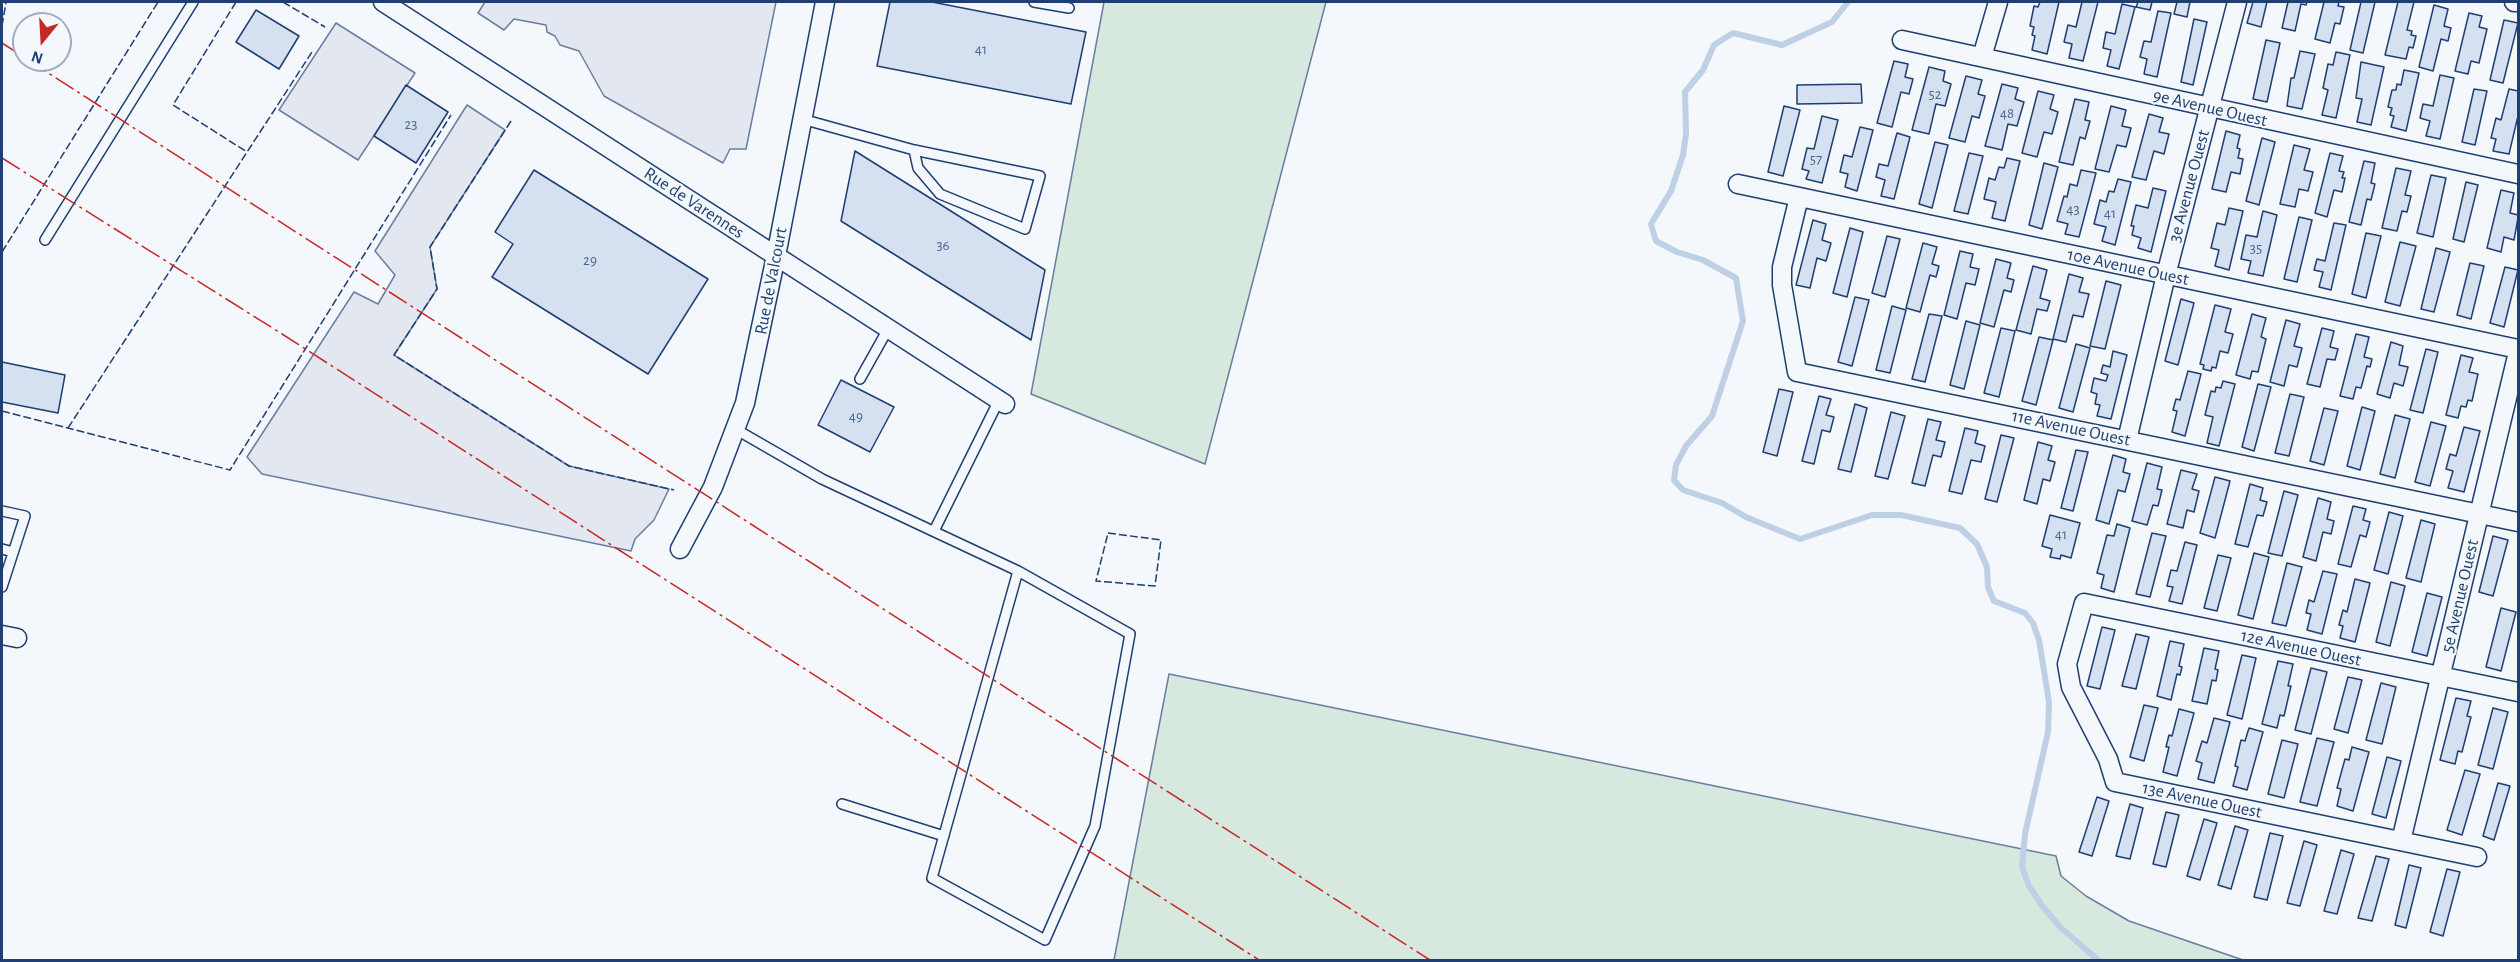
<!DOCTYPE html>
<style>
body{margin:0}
#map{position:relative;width:2520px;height:962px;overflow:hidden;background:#f4f7fb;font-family:"Alegreya Sans",sans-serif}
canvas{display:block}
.frame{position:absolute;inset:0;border:3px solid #1d3f73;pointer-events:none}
.north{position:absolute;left:12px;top:12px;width:60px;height:60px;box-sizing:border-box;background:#f4f7fb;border:2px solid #9eadc5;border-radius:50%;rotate:198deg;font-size:16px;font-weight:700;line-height:24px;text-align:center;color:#1d3f73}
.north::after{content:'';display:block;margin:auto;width:21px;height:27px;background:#c62828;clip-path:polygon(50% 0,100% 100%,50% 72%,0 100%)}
</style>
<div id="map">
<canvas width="2520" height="962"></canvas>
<div class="frame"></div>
<div class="north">N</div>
</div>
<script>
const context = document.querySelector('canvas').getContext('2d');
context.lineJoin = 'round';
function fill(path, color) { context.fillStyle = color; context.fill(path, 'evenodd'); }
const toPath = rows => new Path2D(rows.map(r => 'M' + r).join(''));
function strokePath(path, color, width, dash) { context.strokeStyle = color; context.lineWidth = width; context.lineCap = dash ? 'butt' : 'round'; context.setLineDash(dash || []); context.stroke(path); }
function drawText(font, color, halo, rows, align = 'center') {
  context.font = font + ' "Alegreya Sans",sans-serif'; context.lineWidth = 4.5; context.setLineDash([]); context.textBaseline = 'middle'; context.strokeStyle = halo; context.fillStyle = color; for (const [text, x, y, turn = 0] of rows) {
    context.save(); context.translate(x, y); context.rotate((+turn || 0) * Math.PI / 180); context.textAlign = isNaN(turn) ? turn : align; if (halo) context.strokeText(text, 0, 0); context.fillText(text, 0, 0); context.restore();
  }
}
const green = toPath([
 [1104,2,1326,2,1205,464,1031,394,1104,2],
 [1169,674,2056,856,2061,876,2086,896,2129,921,2243,960,1114,960,1169,674]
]);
const parking = toPath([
 [485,2,776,2,746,149,730,149,723,163,604,96,579,51,560,45,555,36,547,32,546,25,514,19,504,30,478,13,485,2],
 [336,23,415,73,358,160,279,110,336,23],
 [467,105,505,130,430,247,437,289,394,355,569,466,669,489,654,520,635,539,631,551,262,474,247,457,354,292,378,304,395,275,375,251,467,105]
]);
const stream = toPath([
 [1848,2,1832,22,1782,45,1733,33,1714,45,1703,70,1685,92,1686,134,1683,155,1671,191,1651,224,1656,241,1677,252,1703,260,1736,278,1743,321,1712,416,1686,446,1676,465,1674,480,1683,490,1722,503,1746,517,1800,539,1872,515,1901,515,1960,528,1977,544,1987,567,1988,587,1994,601,2025,613,2033,623,2039,640,2049,702,2048,732,2025,834,2022,867,2029,886,2043,907,2060,927,2098,960]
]);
const building = toPath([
 [890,2,932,2,1086,32,1071,104,877,66,890,2],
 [2040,2,2059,2,2047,54,2032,50,2035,36,2032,35,2034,27,2030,26,2034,6,2038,7,2040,2],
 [2082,2,2098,2,2083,61,2069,58,2072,44,2064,42,2068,25,2076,27,2082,2],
 [2138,2,2152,2,2150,10,2136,7,2138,2],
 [2177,2,2190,2,2187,17,2174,14,2177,2],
 [2253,2,2267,2,2261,27,2247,23,2253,2],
 [2288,2,2307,2,2306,5,2301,4,2295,31,2282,28,2288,2],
 [2324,2,2339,2,2338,6,2344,7,2340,24,2335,23,2330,43,2315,39,2324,2],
 [2361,2,2375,2,2363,53,2350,50,2361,2],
 [2398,2,2414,2,2407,30,2412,31,2411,35,2416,36,2413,48,2409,47,2406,59,2385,55,2398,2],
 [2122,4,2135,7,2119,69,2107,66,2111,50,2103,48,2106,32,2115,34,2122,4],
 [2434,5,2448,9,2444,26,2451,28,2448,41,2441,39,2433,71,2419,67,2434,5],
 [256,10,299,36,279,69,236,42,256,10],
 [2158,11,2171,13,2157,77,2144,74,2147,59,2140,57,2144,41,2151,42,2158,11],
 [2469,13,2482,16,2479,27,2487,29,2479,63,2471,61,2468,74,2455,71,2469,13],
 [2194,19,2207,22,2193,85,2181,82,2194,19],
 [2504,20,2518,23,2503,83,2490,80,2504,20],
 [2266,40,2280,43,2267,102,2253,99,2266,40],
 [2300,51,2315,54,2302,109,2287,106,2291,78,2294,78,2300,51],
 [2336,52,2350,55,2336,118,2322,115,2328,90,2323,88,2328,64,2333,65,2336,52],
 [1894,61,1908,64,1905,77,1913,79,1909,94,1901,92,1892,127,1877,123,1894,61],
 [2361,62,2384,67,2371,125,2357,122,2362,99,2356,98,2361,62],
 [1929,67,1945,71,1943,81,1951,84,1945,106,1936,104,1929,134,1912,130,1929,67],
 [2404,70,2419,73,2406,131,2391,127,2394,116,2390,115,2392,108,2388,107,2392,90,2396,90,2397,84,2401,85,2404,70],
 [2440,75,2454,78,2440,139,2426,136,2430,121,2420,118,2423,104,2433,106,2440,75],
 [1966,76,1982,80,1978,94,1985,96,1979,118,1972,116,1965,142,1949,138,1966,76],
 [1861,84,1862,103,1797,104,1797,85,1861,84],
 [2002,84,2018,88,2015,99,2024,102,2017,126,2008,124,2002,150,1985,146,2002,84],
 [406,85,448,112,416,163,374,136,406,85],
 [2474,89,2487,91,2475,145,2462,142,2474,89],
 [2509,89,2518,91,2518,116,2509,154,2493,151,2496,139,2491,138,2496,118,2501,120,2509,89],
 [2038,91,2054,95,2050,109,2058,112,2052,134,2044,132,2037,157,2022,153,2038,91],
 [2075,99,2089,102,2085,120,2090,121,2085,139,2080,137,2073,165,2059,162,2075,99],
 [1784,106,1800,110,1783,176,1768,172,1784,106],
 [2111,106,2126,110,2122,126,2131,128,2126,147,2117,145,2109,172,2095,169,2111,106],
 [2149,114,2163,118,2159,132,2169,134,2164,154,2154,151,2146,180,2132,177,2149,114],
 [1822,116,1838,120,1822,183,1806,179,1809,171,1802,169,1807,148,1814,149,1822,116],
 [1860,127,1873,130,1857,191,1845,187,1848,174,1840,172,1844,155,1852,157,1860,127],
 [2226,131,2240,135,2237,148,2240,149,2238,158,2243,159,2240,174,2231,172,2226,192,2212,189,2226,131],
 [1897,133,1910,137,1894,199,1881,196,1885,180,1876,177,1879,164,1888,166,1897,133],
 [2262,138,2275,142,2259,205,2246,201,2262,138],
 [1935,142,1948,145,1932,208,1919,204,1935,142],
 [2294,145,2310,149,2304,170,2313,172,2308,191,2299,189,2295,207,2280,204,2294,145],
 [855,151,1045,270,1031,340,841,221,855,151],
 [1969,153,1983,156,1968,214,1954,211,1969,153],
 [2330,153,2343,156,2339,171,2344,172,2342,178,2345,178,2342,192,2334,190,2327,217,2315,213,2330,153],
 [2007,158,2020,161,2005,221,1992,218,1996,202,1984,199,1989,178,1995,180,1999,167,2004,168,2007,158],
 [2364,161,2375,163,2371,183,2375,184,2371,200,2367,199,2361,225,2349,222,2364,161],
 [2044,163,2058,167,2042,229,2029,225,2044,163],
 [2396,168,2411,171,2405,195,2411,196,2407,212,2402,211,2397,231,2382,228,2396,168],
 [534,170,708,279,648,374,492,277,513,244,495,232,534,170],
 [2081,170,2096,173,2079,237,2065,234,2068,224,2057,221,2064,196,2067,197,2070,184,2077,186,2081,170],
 [2431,175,2446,178,2433,237,2417,233,2431,175],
 [2118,179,2131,182,2115,245,2102,241,2106,227,2094,224,2100,200,2106,202,2109,191,2114,192,2118,179],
 [2466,182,2478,185,2464,242,2453,239,2466,182],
 [2153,188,2166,191,2151,252,2138,248,2141,238,2132,235,2134,226,2131,226,2136,205,2148,208,2153,188],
 [2501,190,2514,193,2510,213,2518,215,2518,218,2514,240,2504,237,2501,252,2487,248,2501,190],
 [2229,208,2243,211,2229,270,2215,266,2219,250,2211,248,2217,223,2225,225,2229,208],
 [2263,211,2277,215,2263,276,2248,273,2251,261,2241,259,2246,235,2257,237,2263,211],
 [2299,217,2312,220,2297,282,2284,279,2299,217],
 [1813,220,1826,224,1822,240,1831,243,1826,261,1817,258,1810,288,1796,285,1813,220],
 [2334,223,2346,225,2331,290,2319,287,2323,272,2314,270,2317,259,2325,261,2334,223],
 [1850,228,1863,232,1847,297,1833,293,1850,228],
 [2366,233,2381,236,2366,298,2352,294,2366,233],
 [1887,236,1900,239,1885,297,1872,293,1887,236],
 [2400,242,2416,246,2400,306,2385,302,2400,242],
 [1923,243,1937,247,1932,264,1939,266,1936,277,1930,275,1920,312,1906,308,1923,243],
 [2436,248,2450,252,2434,312,2421,309,2436,248],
 [1960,251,1973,254,1970,267,1979,269,1975,285,1966,283,1957,319,1944,315,1960,251],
 [1996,259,2011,263,2007,278,2014,280,2011,292,2004,290,1994,327,1980,323,1996,259],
 [2470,263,2484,266,2471,319,2457,315,2470,263],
 [2033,266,2047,270,2040,298,2050,301,2047,311,2037,309,2031,334,2016,330,2033,266],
 [2505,267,2518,270,2504,327,2490,323,2505,267],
 [2069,274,2083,278,2079,292,2089,294,2083,317,2073,315,2066,342,2053,339,2069,274],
 [2106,281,2121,285,2105,349,2090,346,2106,281],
 [1855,297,1869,300,1852,366,1838,362,1855,297],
 [2181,299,2194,303,2178,365,2165,361,2181,299],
 [2215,305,2231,309,2225,332,2233,334,2228,353,2220,351,2216,368,2212,367,2211,371,2203,369,2204,365,2200,364,2215,305],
 [1892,306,1906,310,1890,373,1876,370,1892,306],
 [1929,314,1942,316,1925,382,1912,379,1929,314],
 [2252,314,2266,318,2261,337,2266,339,2258,372,2252,371,2250,379,2236,375,2252,314],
 [2286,320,2300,324,2294,346,2302,348,2297,367,2289,365,2284,386,2270,382,2286,320],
 [1966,321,1980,325,1964,389,1950,385,1966,321],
 [2001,328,2015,331,1999,397,1984,393,2001,328],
 [2322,328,2334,331,2330,347,2338,349,2335,360,2327,359,2320,387,2307,384,2322,328],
 [2356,334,2369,337,2364,357,2372,359,2370,367,2367,366,2361,388,2356,387,2353,399,2340,396,2356,334],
 [2039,337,2053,340,2036,405,2022,401,2039,337],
 [2391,342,2403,346,2399,365,2408,367,2403,386,2394,383,2390,398,2377,394,2391,342],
 [2076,344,2090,348,2073,412,2059,408,2076,344],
 [2426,349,2438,352,2423,413,2410,410,2426,349],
 [2113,351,2127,355,2111,419,2097,416,2100,405,2095,404,2097,394,2091,392,2094,378,2106,381,2108,375,2101,373,2103,365,2110,367,2113,351],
 [2461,355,2473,358,2469,372,2478,374,2472,401,2468,400,2466,407,2461,406,2458,418,2446,415,2461,355],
 [2,362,65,375,58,413,2,402,2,362],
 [2188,371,2201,374,2185,436,2172,432,2177,411,2173,410,2176,399,2180,400,2188,371],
 [841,380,894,407,870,452,818,425,841,380],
 [2223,381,2235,384,2219,446,2207,443,2213,417,2205,415,2211,391,2215,392,2216,387,2221,388,2223,381],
 [2258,384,2271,387,2254,451,2242,447,2258,384],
 [1779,389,1793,392,1777,456,1763,452,1779,389],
 [2290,394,2304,397,2289,456,2275,453,2290,394],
 [1819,396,1831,399,1826,415,1834,417,1830,432,1822,430,1814,464,1802,461,1819,396],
 [1855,404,1867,408,1851,472,1838,469,1855,404],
 [2362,407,2375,411,2360,470,2347,466,2362,407],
 [2324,408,2338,411,2324,465,2310,461,2324,408],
 [1891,412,1905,416,1888,479,1875,476,1891,412],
 [2395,415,2410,419,2395,478,2380,474,2395,415],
 [1928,419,1941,422,1936,440,1945,442,1941,457,1933,455,1925,486,1912,483,1928,419],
 [2431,422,2446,426,2430,486,2415,482,2431,422],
 [2464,427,2480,431,2464,492,2448,488,2453,471,2446,469,2450,454,2456,456,2464,427],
 [1965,428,1978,431,1975,443,1985,446,1981,462,1971,460,1962,494,1949,491,1965,428],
 [2001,435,2014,438,1997,502,1985,499,2001,435],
 [2038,442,2052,446,2048,460,2055,462,2050,481,2043,479,2037,504,2024,500,2038,442],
 [2076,450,2088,452,2073,511,2061,508,2076,450],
 [2113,455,2126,459,2123,472,2130,474,2125,492,2118,490,2109,524,2096,520,2113,455],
 [2147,463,2162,467,2157,489,2162,490,2158,506,2153,505,2147,525,2132,521,2147,463],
 [2181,470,2197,474,2192,489,2199,491,2194,512,2187,510,2183,528,2167,524,2181,470],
 [2215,477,2230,481,2215,538,2200,533,2215,477],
 [2250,484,2263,488,2260,500,2267,502,2263,516,2257,515,2248,547,2235,544,2250,484],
 [2284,491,2298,495,2282,556,2268,553,2284,491],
 [2318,498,2331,502,2327,519,2334,521,2331,534,2323,532,2316,561,2303,557,2318,498],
 [2353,506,2366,509,2363,520,2370,522,2366,537,2360,535,2351,567,2338,564,2353,506],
 [2389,512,2403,516,2388,574,2374,570,2389,512],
 [2050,515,2080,523,2071,558,2061,555,2060,559,2050,557,2052,549,2042,546,2050,515],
 [2421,520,2435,524,2421,582,2406,578,2421,520],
 [2117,524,2130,528,2114,592,2101,588,2104,575,2097,573,2107,535,2114,536,2117,524],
 [2152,533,2166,536,2150,597,2136,594,2152,533],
 [2493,536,2508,540,2493,596,2479,592,2493,536],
 [2185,542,2197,545,2182,604,2169,601,2173,587,2167,586,2171,570,2177,571,2185,542],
 [2254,553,2269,557,2253,619,2238,615,2254,553],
 [2218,555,2231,558,2217,611,2204,608,2218,555],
 [2287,563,2302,567,2286,626,2272,623,2287,563],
 [2323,571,2337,574,2322,634,2307,630,2311,614,2306,613,2309,600,2314,602,2323,571],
 [2355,579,2370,583,2355,642,2340,638,2343,626,2339,625,2343,610,2347,612,2355,579],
 [2391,582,2405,586,2390,646,2376,642,2391,582],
 [2427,593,2442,597,2427,656,2412,652,2427,593],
 [2501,608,2516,612,2501,671,2486,667,2501,608],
 [2102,627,2115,630,2100,689,2087,686,2102,627],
 [2136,634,2149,637,2136,689,2122,686,2136,634],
 [2170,641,2184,644,2179,666,2182,667,2180,675,2177,674,2171,700,2157,696,2170,641],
 [2204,648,2219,651,2215,669,2218,670,2216,681,2212,680,2207,704,2192,701,2204,648],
 [2242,655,2256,658,2242,719,2227,715,2242,655],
 [2278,661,2293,664,2288,686,2291,686,2284,716,2280,715,2277,728,2262,724,2278,661],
 [2311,668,2327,672,2311,734,2295,730,2311,668],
 [2348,677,2362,680,2348,733,2334,729,2348,677],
 [2381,683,2396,687,2382,744,2366,740,2381,683],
 [2456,698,2471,701,2467,716,2471,717,2462,752,2458,751,2455,764,2440,760,2456,698],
 [2144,705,2158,708,2144,761,2130,757,2144,705],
 [2493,708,2508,712,2493,769,2478,765,2493,708],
 [2179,709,2194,713,2177,776,2163,772,2169,747,2166,747,2169,735,2172,736,2179,709],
 [2214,718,2230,722,2214,783,2198,779,2202,763,2196,761,2202,741,2207,743,2214,718],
 [2249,728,2263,732,2247,790,2233,786,2238,767,2235,766,2241,740,2245,741,2249,728],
 [2317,738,2334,742,2317,806,2300,802,2317,738],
 [2282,740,2298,744,2284,798,2268,794,2282,740],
 [2352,747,2369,752,2353,811,2337,806,2341,789,2337,788,2345,759,2349,760,2352,747],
 [2387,757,2401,761,2386,818,2372,814,2387,757],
 [2465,770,2480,774,2462,835,2447,830,2465,770],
 [2498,783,2510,786,2494,840,2483,836,2498,783],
 [2097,797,2109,801,2092,856,2079,852,2097,797],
 [2130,804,2143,808,2130,859,2116,856,2130,804],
 [2166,812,2179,815,2166,867,2153,864,2166,812],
 [2204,819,2217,823,2200,880,2187,876,2204,819],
 [2235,826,2248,830,2231,889,2218,885,2235,826],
 [2270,833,2283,836,2267,900,2254,897,2270,833],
 [2304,841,2317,845,2300,906,2287,903,2304,841],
 [2341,850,2354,854,2337,914,2324,911,2341,850],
 [2376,856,2389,859,2372,921,2358,918,2376,856],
 [2409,865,2421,868,2406,928,2395,925,2409,865],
 [2447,869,2460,872,2443,936,2430,932,2447,869]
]);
const lane = toPath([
 [1034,2,1069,8],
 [802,119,914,150,1040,176,1025,229,940,194,918,168,914,150],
 [45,240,193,2],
 [860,379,888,329],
 [737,430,822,479,1018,571,1130,634,1095,826,1045,940,932,878,1018,571],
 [2,511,25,516,2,587],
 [934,531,999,400],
 [2,549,13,552],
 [842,804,944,836]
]);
const street = toPath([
 [383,2,1005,404],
 [2514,2,2518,2],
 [1902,40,2518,174],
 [1982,57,1998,2],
 [1738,184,2518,349],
 [1799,197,1782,267,1782,285,1797,372,2518,522],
 [2127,440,2166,275,2237,2],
 [680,549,713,487,745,403,776,256,825,2],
 [2,635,17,638],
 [2401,841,2518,352],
 [2477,857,2115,782,2108,759,2071,687,2067,664,2084,603,2518,692]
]);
const fence = toPath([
 [236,2,173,105,247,152],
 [283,2,325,27],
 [2,26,6,2],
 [511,121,430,247,437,289,394,355,569,466,674,490],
 [2,252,158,2],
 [2,411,230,470,451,115],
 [68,428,312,52],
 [1108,533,1161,540,1155,586,1096,581,1108,533]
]);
const power = toPath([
 [2,43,24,57],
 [28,60,1430,960],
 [2,158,282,334,1259,960]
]);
const numberNames = [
 ["41",981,49],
 ["52",1935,94],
 ["48",2007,113],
 ["23",411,124],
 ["57",1816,159],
 ["43",2073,209],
 ["41",2110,213],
 ["36",943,245],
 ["35",2256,248],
 ["29",590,260],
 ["49",856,416],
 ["41",2061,534]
];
const streetNames = [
 ["9e Avenue Ouest",2210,108,13],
 ["3e Avenue Ouest",2189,186,-75],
 ["Rue de Varennes",694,203,33],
 ["10e Avenue Ouest",2128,267,12],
 ["Rue de Valcourt",771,281,-79],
 ["11e Avenue Ouest",2071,428,12],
 ["5e Avenue Ouest",2460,596,-77],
 ["12e Avenue Ouest",2301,648,12],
 ["13e Avenue Ouest",2202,800,12]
];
fill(green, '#d7e8df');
strokePath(green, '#687fa3', 1.5);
fill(parking, '#e3e8f0');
strokePath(parking, '#687fa3', 1.5);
strokePath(stream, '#bed0e5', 6);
fill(building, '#d5e0f0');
strokePath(building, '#1d3f73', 1.5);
strokePath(lane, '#1d3f73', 12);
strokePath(street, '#1d3f73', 21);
strokePath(lane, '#f4f7fb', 9);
strokePath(street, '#f4f7fb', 18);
strokePath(fence, '#1d3f73', 1.5, [8, 3]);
strokePath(power, '#c62828', 1.5, [21, 4.5, 3, 4.5]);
drawText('15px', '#4b6792', null, numberNames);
drawText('18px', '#1d3f73', '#f4f7fb', streetNames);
</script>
